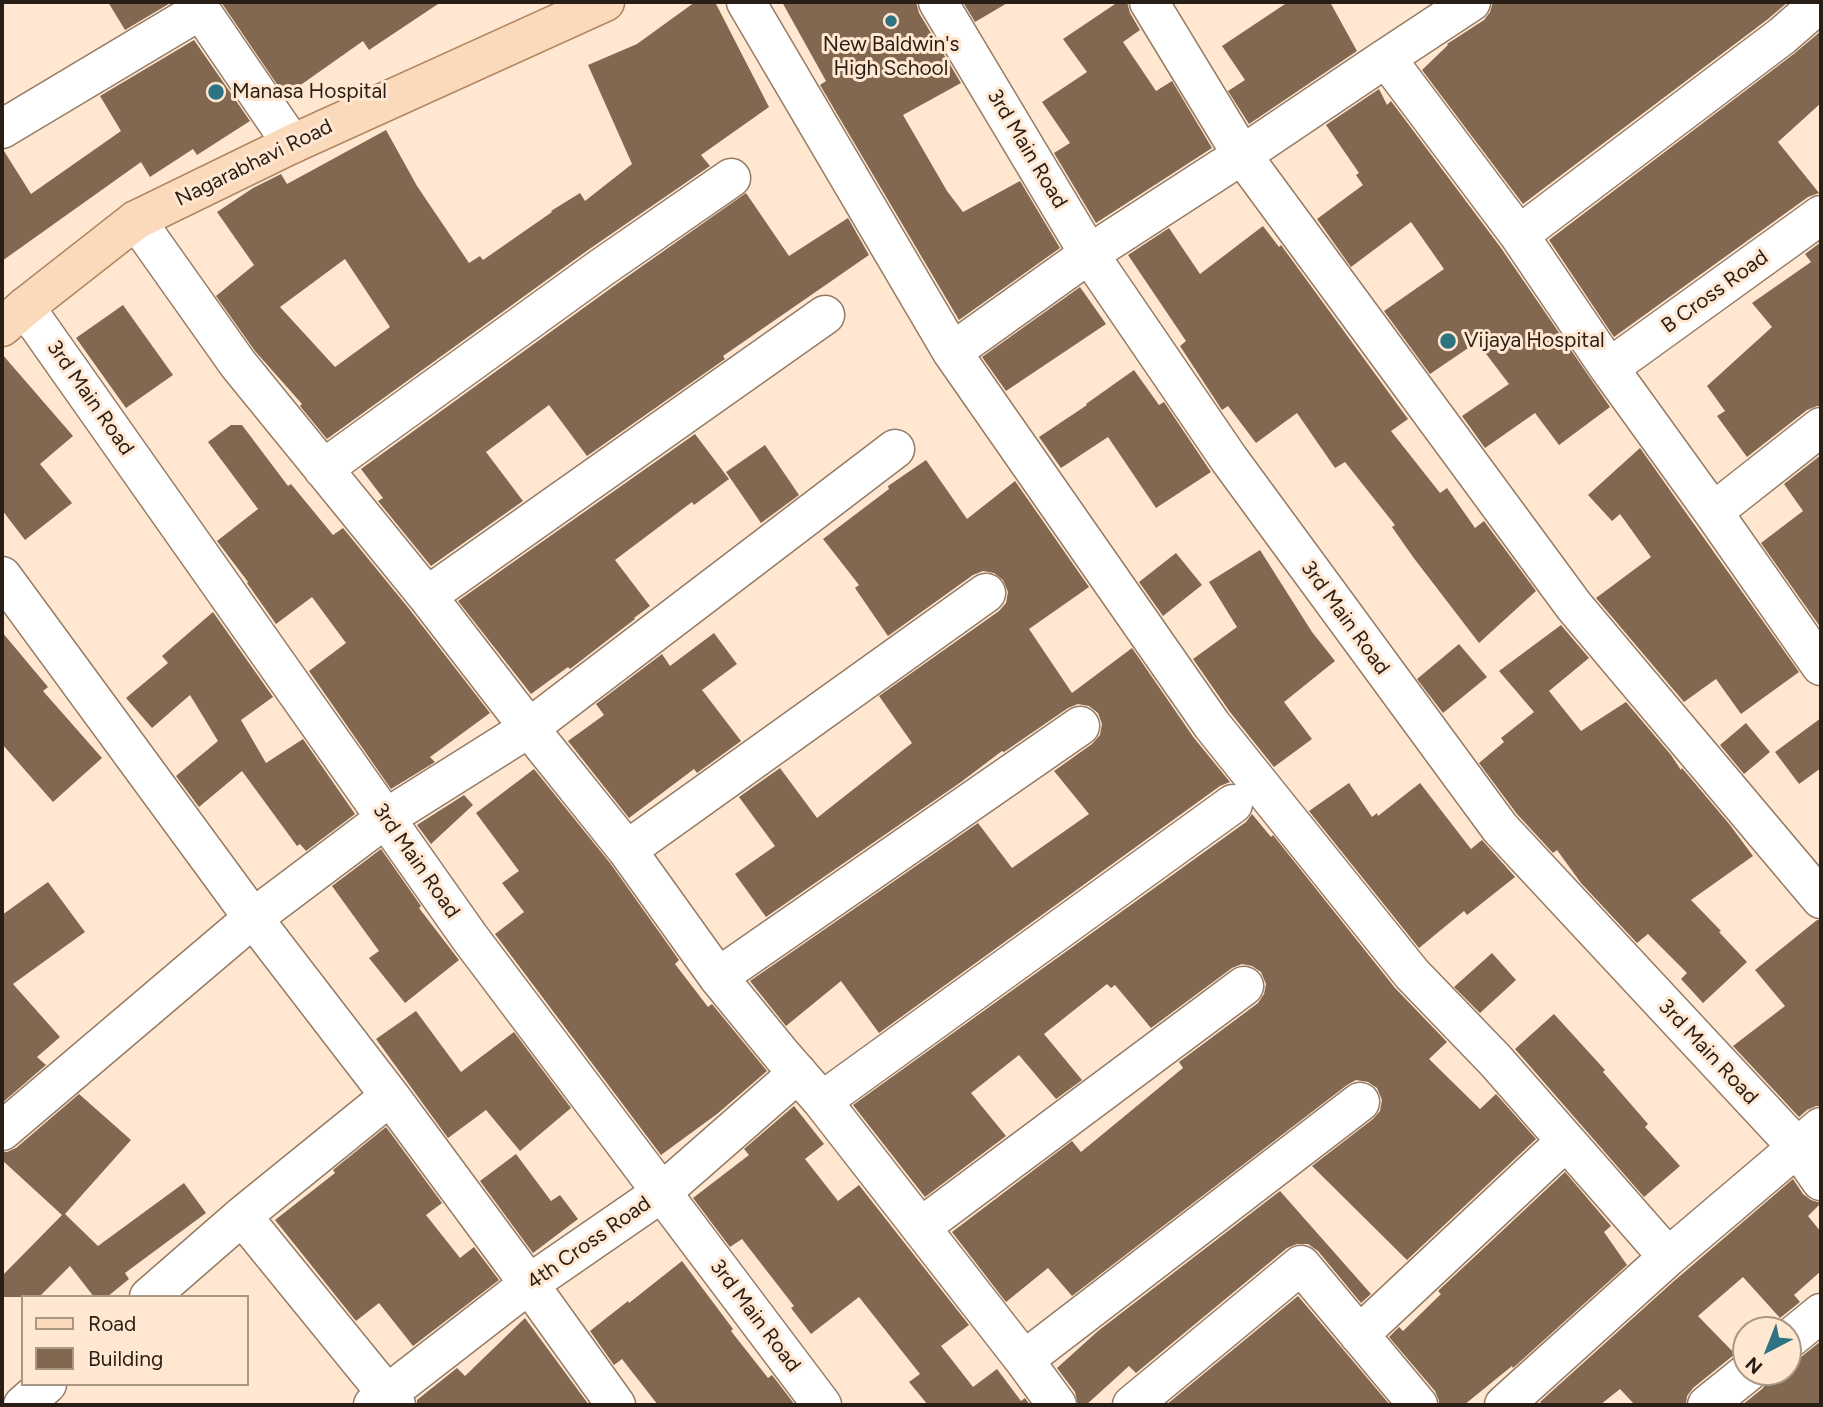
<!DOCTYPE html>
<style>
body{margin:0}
#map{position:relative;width:1823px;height:1407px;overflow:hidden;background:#ffe7d2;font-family:Figtree,sans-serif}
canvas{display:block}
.frame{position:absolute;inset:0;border:4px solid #291e15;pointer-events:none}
.legend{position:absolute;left:21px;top:1295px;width:228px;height:91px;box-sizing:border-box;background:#ffe7d2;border:2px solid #a99786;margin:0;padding:9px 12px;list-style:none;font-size:21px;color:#291e15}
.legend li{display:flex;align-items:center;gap:14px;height:35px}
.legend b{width:35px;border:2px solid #a99786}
.north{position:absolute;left:1732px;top:1316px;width:70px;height:70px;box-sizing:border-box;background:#ffe7d2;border:2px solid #a99786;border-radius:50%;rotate:222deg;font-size:19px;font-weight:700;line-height:28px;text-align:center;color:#291e15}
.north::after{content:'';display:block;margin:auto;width:24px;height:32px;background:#2e7381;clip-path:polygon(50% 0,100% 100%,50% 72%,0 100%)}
</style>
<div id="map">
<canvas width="1823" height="1407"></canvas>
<div class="frame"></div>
<ul class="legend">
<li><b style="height:9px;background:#fbd9bb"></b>Road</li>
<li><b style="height:19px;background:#826851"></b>Building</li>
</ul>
<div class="north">N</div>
</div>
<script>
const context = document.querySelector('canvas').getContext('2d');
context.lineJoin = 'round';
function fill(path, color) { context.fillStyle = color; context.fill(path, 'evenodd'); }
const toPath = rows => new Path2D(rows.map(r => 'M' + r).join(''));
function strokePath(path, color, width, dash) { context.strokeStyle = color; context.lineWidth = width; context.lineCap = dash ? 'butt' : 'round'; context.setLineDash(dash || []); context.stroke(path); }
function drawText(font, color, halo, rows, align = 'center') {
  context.font = font + ' Figtree,sans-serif'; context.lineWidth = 6; context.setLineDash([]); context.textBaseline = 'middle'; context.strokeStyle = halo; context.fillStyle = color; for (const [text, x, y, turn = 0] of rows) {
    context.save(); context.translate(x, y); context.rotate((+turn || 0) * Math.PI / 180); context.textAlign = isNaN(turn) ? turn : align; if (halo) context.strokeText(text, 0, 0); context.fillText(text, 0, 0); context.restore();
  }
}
const building = toPath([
 [108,2,172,2,125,30],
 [221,2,441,2,369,50,363,41,285,96],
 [695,2,715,2,769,107,701,155,710,166,588,250,327,439,300,406,302,404,255,351,216,296,254,265,217,212,253,188,281,174,287,184,386,130,417,186,469,263,480,256,483,260,552,212,551,211,580,193,585,201,632,164,588,65,637,44],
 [345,259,390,327,335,367,280,307],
 [782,2,916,2,919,13,961,83,903,115,947,191,963,212,1020,181,1060,248,959,320,820,85,826,81],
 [963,2,1009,2,975,22],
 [1118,2,1127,2,1130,13,1140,30,1123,42,1156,91,1172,81,1212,148,1096,223,1054,153,1070,143,1042,102,1087,72,1063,39],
 [1288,2,1330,2,1357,51,1249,124,1228,91,1245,80,1222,46],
 [1493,2,1788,2,1768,19,1523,204,1422,70,1448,45,1447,44,1484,20,1490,12],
 [1821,31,1821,103,1778,142,1819,193,1808,197,1614,337,1549,240,1795,53],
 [194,40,250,121,197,155,193,149,150,177,141,162,2,261,2,151,4,151,31,194,121,131,100,96],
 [1379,89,1387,105,1391,101,1501,248,1610,407,1559,445,1535,413,1485,448,1462,416,1509,384,1477,342,1430,374,1384,311,1444,269,1411,222,1351,267,1317,219,1363,185,1356,175,1359,173,1326,125],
 [746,193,789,256,848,218,869,255,723,356,725,359,587,456,549,405,486,452,523,501,431,566,378,501,383,498,361,469,614,286],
 [1263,226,1279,247,1281,245,1408,419,1391,431,1440,493,1447,488,1475,528,1484,521,1536,591,1479,643,1413,557,1392,527,1395,525,1345,462,1335,468,1297,413,1256,443,1228,406,1222,410,1180,346,1186,341,1128,255,1169,228,1200,274],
 [1821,242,1821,406,1817,406,1807,410,1747,457,1717,416,1725,411,1707,386,1772,327,1752,303,1811,262,1805,254],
 [1080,287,1106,324,1006,391,982,357],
 [123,305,173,375,126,408,76,338],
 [2,354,73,436,40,464,72,503,25,540,2,510],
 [1134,370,1159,405,1164,402,1211,472,1156,508,1108,437,1061,468,1039,437,1087,405,1086,404],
 [231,425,242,425,288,486,291,484,333,535,343,528,410,610,490,713,430,757,435,762,391,789,309,671,346,643,312,597,276,624,247,583,248,582,217,541,258,509,208,442],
 [695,434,729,479,694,505,692,502,615,560,650,606,634,618,635,619,570,669,568,667,531,694,458,601],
 [765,445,799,495,761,523,726,472],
 [1640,448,1799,672,1741,714,1716,679,1684,702,1596,598,1651,557,1620,514,1612,521,1588,495],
 [1821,455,1821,628,1761,543,1803,511,1784,484],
 [926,460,967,519,1015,481,1089,587,1029,629,1072,693,1132,648,1194,738,1230,782,1220,786,879,1033,841,981,786,1026,750,981,978,823,1012,868,1089,814,1054,771,1092,744,1100,735,1102,724,1098,713,1089,706,1078,704,1068,708,1004,752,1002,751,961,782,766,917,735,874,775,846,739,797,780,768,817,818,912,743,879,696,999,611,1006,603,1008,592,1003,580,994,573,983,571,973,575,888,636,855,588,859,585,823,539,889,489,888,486],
 [1260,550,1312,632,1335,661,1284,702,1312,739,1274,767,1230,712,1193,659,1237,627,1209,582],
 [1176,553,1202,585,1163,616,1139,582],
 [213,612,273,697,241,720,266,763,303,739,355,814,306,851,300,844,297,846,242,771,199,807,176,776,218,741,190,695,152,728,126,698,168,663,162,656],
 [1561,625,1589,658,1549,691,1581,731,1626,702,1671,755,1681,770,1682,768,1730,825,1753,856,1691,900,1721,931,1719,932,1747,962,1703,1003,1681,979,1687,973,1648,934,1637,943,1581,883,1557,850,1553,853,1517,814,1479,763,1504,742,1501,738,1534,712,1499,671],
 [2,632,48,687,43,691,102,758,53,802,2,744],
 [714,633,737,664,702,690,741,741,697,773,694,769,629,818,568,741,604,715,596,704,662,654,670,666],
 [1459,644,1487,677,1443,713,1417,679],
 [1821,718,1821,768,1799,784,1775,752],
 [1746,723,1770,752,1744,774,1720,745],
 [534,769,610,863,679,960,675,964,708,1007,712,1004,767,1071,717,1114,661,1155,495,934,524,912,502,883,519,871,476,813],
 [1349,783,1372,817,1377,813,1378,816,1420,783,1471,849,1482,840,1515,877,1467,915,1464,911,1419,948,1309,811],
 [464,795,473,805,431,844,417,825],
 [1252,814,1271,837,1273,835,1395,988,1447,1042,1429,1059,1480,1109,1496,1094,1536,1139,1407,1260,1312,1166,1373,1119,1380,1111,1382,1100,1377,1088,1368,1082,1356,1080,1347,1085,1072,1296,1048,1268,1006,1302,952,1232,1072,1141,1081,1152,1183,1068,1179,1062,1258,1003,1264,994,1266,984,1261,972,1252,966,1242,964,1232,968,1151,1028,1115,985,1111,988,1107,984,1044,1034,1082,1080,1056,1099,1019,1055,971,1093,1006,1136,925,1197,853,1105,1246,822],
 [381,849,421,906,419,908,459,960,405,1003,369,958,379,951,332,886],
 [48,882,85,932,13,984,60,1037,37,1057,46,1065,2,1103,2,915],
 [1817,920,1821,920,1821,1106,1816,1106,1807,1110,1799,1117,1733,1046,1785,1006,1755,970],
 [1492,953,1516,980,1480,1013,1454,987],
 [416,1011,461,1072,514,1032,571,1108,520,1151,486,1110,448,1138,376,1039],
 [1554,1014,1605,1070,1603,1072,1648,1124,1645,1127,1680,1166,1644,1197,1515,1049],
 [79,1094,131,1140,65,1214,98,1246,184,1183,206,1213,125,1273,129,1279,107,1297,94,1297,70,1266,39,1297,2,1297,2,1276,62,1215,2,1160,2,1152,7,1152,16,1148],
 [794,1106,824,1144,805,1159,838,1201,859,1185,969,1325,941,1346,973,1387,997,1369,1021,1401,1025,1398,1030,1405,928,1405,909,1382,920,1374,859,1297,811,1334,791,1308,794,1306,742,1239,730,1247,693,1198,749,1155,744,1149],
 [386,1127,442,1203,426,1215,460,1258,474,1247,499,1280,413,1346,379,1303,356,1321,275,1220,335,1173,333,1170],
 [516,1154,551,1201,560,1195,578,1219,533,1253,480,1181],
 [1565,1172,1611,1226,1604,1232,1627,1265,1513,1368,1512,1366,1464,1405,1439,1405,1439,1401,1435,1391,1389,1337,1399,1327,1403,1331,1441,1294,1438,1291],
 [1793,1179,1803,1194,1811,1200,1821,1203,1808,1216,1821,1232,1821,1271,1794,1295,1800,1302,1780,1318,1743,1277,1698,1316,1735,1354,1693,1388,1687,1396,1686,1405,1635,1405,1620,1389,1600,1405,1543,1405,1540,1402,1674,1281],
 [1280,1191,1371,1294,1361,1303,1318,1251,1308,1244,1297,1244,1287,1248,1136,1373,1129,1366,1086,1405,1078,1405,1075,1392,1057,1368,1098,1331],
 [682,1261,733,1329,731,1331,768,1378,772,1375,795,1405,658,1405,622,1359,614,1365,590,1331,628,1301,629,1303],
 [1298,1296,1390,1405,1166,1405],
 [525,1318,589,1405,417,1405,417,1400,457,1368,465,1376],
 [1821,1341,1821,1405,1742,1405,1762,1389,1768,1381,1769,1372,1788,1372,1788,1361,1792,1361,1801,1357]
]);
const minor = toPath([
 [195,2,292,144],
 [746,2,952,352,1212,725,1412,974,1495,1060,1668,1257],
 [938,2,1089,254,1229,459,1500,828,1798,1148,1821,1181],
 [1149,2,1242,155,1574,606,1821,899],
 [1386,58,1471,2],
 [2,129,201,10],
 [136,220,238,364,427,596,529,728,627,850,718,977,781,1054,822,1101,1024,1360,1057,1405],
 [1519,235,1782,36,1821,2],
 [25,307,470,938,822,1405],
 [952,352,1089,254,1242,155,1386,58,1519,235,1609,368,1713,512,1821,666],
 [1609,368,1821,215],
 [323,469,601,268,731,178],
 [1713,512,1821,427],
 [2,576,253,918,390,1096,529,1284,616,1405],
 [427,596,825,315],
 [627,850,986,593],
 [718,977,1080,726],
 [822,1101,1233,804],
 [2,1131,253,918,386,818,529,728,895,449],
 [242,1216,396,1405],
 [921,1227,1244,986],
 [149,1297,242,1216,390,1096],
 [1359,1335,1566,1141],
 [1788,1340,1821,1313],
 [1024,1360,1360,1102],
 [23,1405,47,1384],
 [373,1405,529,1284,661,1193,798,1073],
 [1132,1405,1301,1265,1418,1405],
 [1504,1405,1668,1257,1821,1127],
 [1707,1405,1748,1372]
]);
const major = toPath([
 [2,327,25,307,136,220,292,144,605,2]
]);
const markers = [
 [891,21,7,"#2e7381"],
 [216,92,9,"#2e7381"],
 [1448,341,9,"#2e7381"]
];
const poiNames = [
 ["New Baldwin's",891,45,"center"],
 ["High School",891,69,"center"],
 ["Manasa Hospital",232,92],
 ["Vijaya Hospital",1464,341]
];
const streetNames = [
 ["3rd Main Road",1027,149,59],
 ["Nagarabhavi Road",254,163,-26],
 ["B Cross Road",1715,292,-36],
 ["3rd Main Road",90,398,55],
 ["3rd Main Road",1345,618,54],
 ["3rd Main Road",416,861,55],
 ["3rd Main Road",1708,1052,47],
 ["4th Cross Road",589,1243,-35],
 ["3rd Main Road",755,1316,53]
];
fill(building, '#826851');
strokePath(minor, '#967b64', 41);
strokePath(major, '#b08763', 41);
strokePath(minor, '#fff', 38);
strokePath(major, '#fbd9bb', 38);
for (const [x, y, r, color] of markers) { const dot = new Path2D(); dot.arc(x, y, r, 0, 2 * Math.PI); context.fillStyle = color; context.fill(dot); strokePath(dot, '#ffe7d2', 2.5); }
drawText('21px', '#291e15', '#ffe7d2', poiNames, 'left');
drawText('21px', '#291e15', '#ffe7d2', streetNames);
</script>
